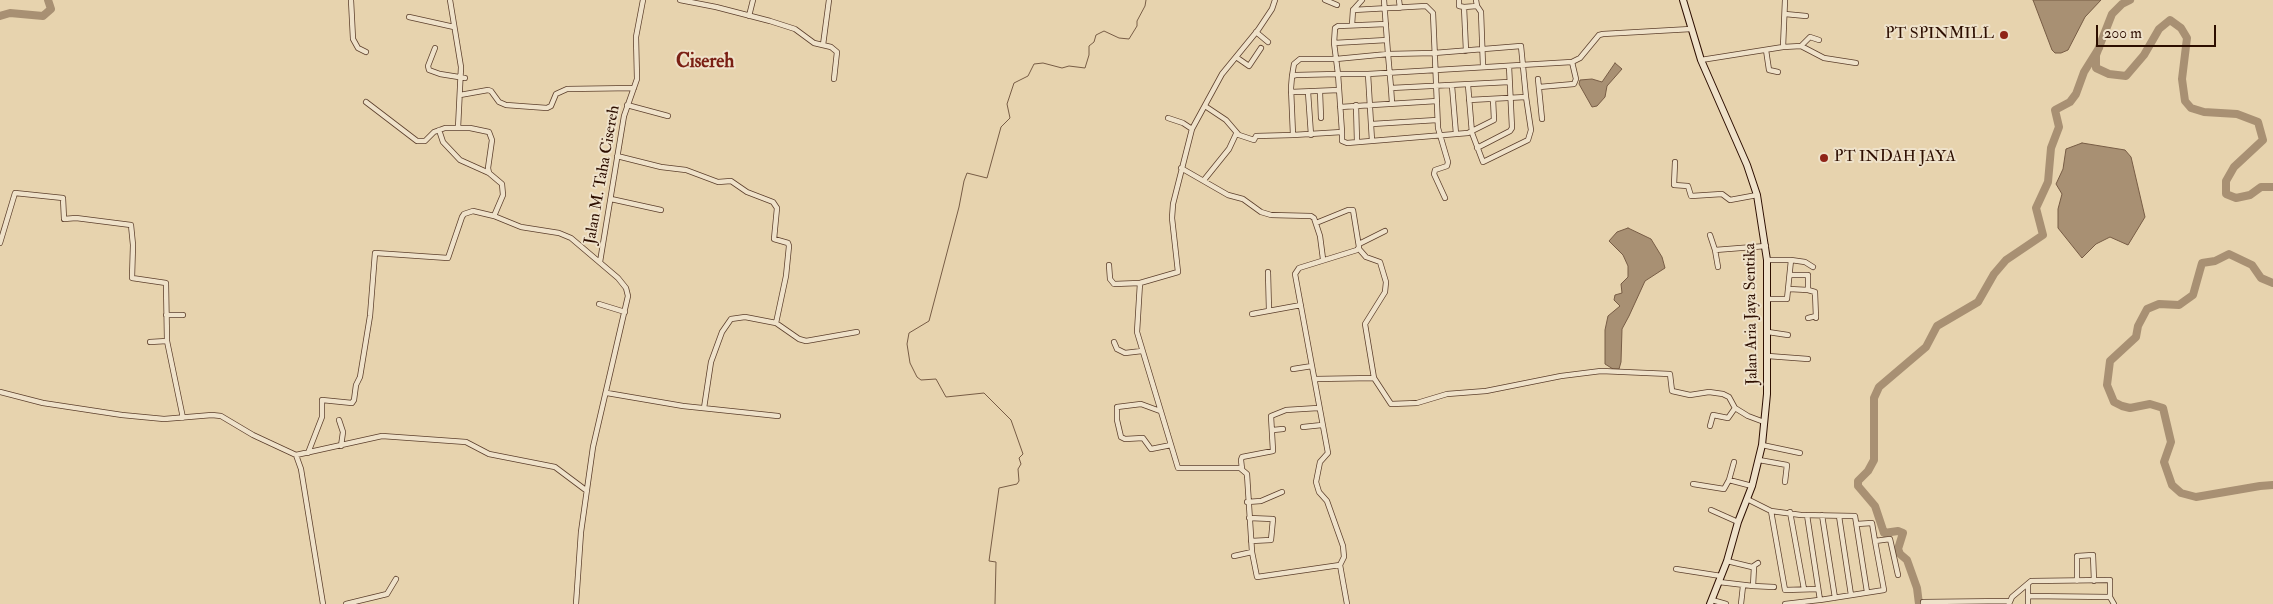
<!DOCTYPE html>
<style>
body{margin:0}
#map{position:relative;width:2273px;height:604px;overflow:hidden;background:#e7d3ae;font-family:"IM FELL Double Pica",serif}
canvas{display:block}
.scale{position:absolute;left:2096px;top:25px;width:120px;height:22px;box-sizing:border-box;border:2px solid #2d0e00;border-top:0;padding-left:6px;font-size:15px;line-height:18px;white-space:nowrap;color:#2d0e00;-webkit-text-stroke:4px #efe2ca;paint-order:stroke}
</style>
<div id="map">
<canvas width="2273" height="604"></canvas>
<div class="scale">200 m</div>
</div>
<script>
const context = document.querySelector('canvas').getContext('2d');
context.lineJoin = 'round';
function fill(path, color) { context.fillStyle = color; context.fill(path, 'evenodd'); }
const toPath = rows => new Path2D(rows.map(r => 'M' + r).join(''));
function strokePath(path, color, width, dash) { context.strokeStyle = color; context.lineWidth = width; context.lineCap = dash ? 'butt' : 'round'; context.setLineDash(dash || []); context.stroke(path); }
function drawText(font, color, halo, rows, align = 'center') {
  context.font = font + ' "IM FELL Double Pica",serif'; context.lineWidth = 4; context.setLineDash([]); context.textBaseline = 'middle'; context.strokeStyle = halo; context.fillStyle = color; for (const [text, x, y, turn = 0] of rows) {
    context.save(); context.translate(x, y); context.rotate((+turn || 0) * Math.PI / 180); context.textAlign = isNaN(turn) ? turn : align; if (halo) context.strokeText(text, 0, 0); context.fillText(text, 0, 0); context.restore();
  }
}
const water = toPath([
 [2033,0,2101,0,2085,17,2068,50,2061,53,2055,53,2052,50,2033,0],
 [1615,63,1622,69,1607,86,1605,97,1597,106,1592,107,1579,84,1580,80,1592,79,1602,82,1615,63],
 [2082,143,2125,150,2131,157,2145,217,2128,245,2110,237,2096,244,2082,258,2058,228,2058,209,2062,194,2056,184,2063,169,2066,149,2082,143],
 [1628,228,1651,239,1662,257,1665,268,1645,281,1629,316,1622,329,1621,362,1619,369,1613,369,1605,364,1605,330,1608,316,1620,306,1614,300,1615,295,1622,293,1621,284,1628,277,1628,266,1623,255,1609,241,1617,232,1628,228]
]);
const stream = toPath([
 [995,604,996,562,989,561,999,488,1017,484,1019,481,1018,469,1021,464,1019,458,1023,454,1011,420,984,393,946,397,936,379,921,380,917,377,910,363,907,344,909,333,929,321,959,207,964,181,967,173,987,178,1001,127,1010,118,1007,104,1014,83,1028,76,1034,64,1043,63,1062,68,1069,66,1085,68,1089,55,1089,46,1094,42,1096,35,1104,31,1119,38,1129,39,1137,26,1137,21,1145,6,1146,0]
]);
const river = toPath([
 [2130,0,2122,4,2112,14,2096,55,2096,68,2109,74,2126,76,2144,55,2159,29,2170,20,2181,28,2187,38,2182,79,2185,101,2191,108,2204,112,2237,114,2258,122,2263,140,2234,167,2226,181,2226,194,2236,198,2250,195,2261,187,2273,187],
 [0,16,10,13,43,16,51,9,48,0],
 [2273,283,2261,278,2252,265,2229,254,2215,261,2202,263,2193,295,2179,305,2159,304,2147,309,2138,326,2136,337,2110,361,2107,385,2114,402,2122,406,2130,408,2150,404,2163,408,2171,442,2164,462,2172,485,2181,493,2196,497,2260,486,2273,485],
 [1919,604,1917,588,1907,560,1900,554,1898,549,1903,533,1898,531,1884,533,1875,506,1858,486,1858,481,1868,471,1874,460,1874,398,1879,387,1926,347,1937,326,1978,302,1994,274,2006,260,2043,235,2036,208,2048,182,2051,148,2059,127,2055,110,2070,102,2076,94,2084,72,2099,48]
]);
const street = toPath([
 [351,0,353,39,358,48,366,52],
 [450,0,461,67,458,128],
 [680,0,716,7,770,21,795,29,814,43,831,47,837,52,834,79],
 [1275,0,1272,9,1258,30,1222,74,1192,129,1173,204,1172,218,1178,272,1140,283,1137,332,1178,468,1240,468,1247,474,1252,552,1257,577,1340,565,1347,604],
 [1325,0,1337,5],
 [1399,0,1400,8],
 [1459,0,1459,6,1464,7],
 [1477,6,1481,12,1483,66],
 [1353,10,1426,6,1433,13,1438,128,1448,162,1447,166,1435,170,1434,174,1445,198],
 [1785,14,1806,16],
 [749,16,753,0],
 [409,17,454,27],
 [1386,24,1338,26,1335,28,1334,43,1338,74,1342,132,1293,135,1291,88,1292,76,1296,75,1338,74,1368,74,1572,62,1580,58,1599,35,1603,34,1691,29],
 [1352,25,1353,10,1362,0],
 [1256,32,1268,42],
 [1334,43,1387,40],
 [823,45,829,0],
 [1801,46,1824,58,1856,63],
 [1783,47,1801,46,1810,37,1819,40],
 [435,48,428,66,429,70,440,74,465,78],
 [1766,50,1769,70,1778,72],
 [1466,51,1464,7,1477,6,1476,0],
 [1236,57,1249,66,1261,48],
 [1701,60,1783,47,1785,0],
 [1368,74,1372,141],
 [1292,76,1294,64,1300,59,1336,59,1388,54,1384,0],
 [1538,79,1542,119],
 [1468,85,1472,133,1483,162,1528,140,1531,130,1526,97],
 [1452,86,1456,134],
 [1539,87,1574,84,1576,79,1572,62],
 [1391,88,1392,103],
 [1291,92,1339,90],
 [1308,92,1311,135],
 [1320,92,1321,118],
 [460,95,488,90,491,91,499,102,506,105,547,108,551,106,556,94,567,89,634,88],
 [1469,100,1526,97,1521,46,1434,53,1388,54,1391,88,1509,82],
 [366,102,417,141,425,141,434,132,445,128,470,128,489,132,492,140,488,168,489,173],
 [627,105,668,116],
 [1356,105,1357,142],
 [1205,106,1226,120,1238,134],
 [1340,107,1437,101],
 [1168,118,1183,123,1192,129],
 [1372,124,1437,120],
 [439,130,443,142,460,160,489,173,502,184,503,195,494,216],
 [1342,132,1342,141,1347,143,1468,133,1494,120,1493,99],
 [1477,148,1510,131,1512,128,1509,66],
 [617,156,661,167,686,170,718,182,731,181,747,192,773,202,777,208,774,239,788,243,789,246,786,276,776,323],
 [1675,162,1674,185,1688,186,1691,196,1722,194,1730,200,1757,195],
 [1181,168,1228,195,1243,199,1261,212,1271,215,1311,216,1314,218,1320,236,1323,259],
 [1204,180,1229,149,1236,134,1254,140,1256,136,1293,135],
 [611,199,661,210],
 [1316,223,1348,210,1353,210,1359,247,1357,250,1299,268,1295,274,1328,453,1320,462,1316,482,1319,492,1327,501,1343,546,1344,557,1340,565],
 [1710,235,1715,250,1766,246],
 [0,243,15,193,63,198,64,219,76,218,131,225,133,245,132,278,166,283,167,341,183,418],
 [1359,244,1385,231],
 [1359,249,1366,257,1380,262,1386,282,1385,292,1365,324,1374,378,1391,404,1417,403,1447,394,1486,391,1561,376,1601,371,1670,374,1672,391,1690,395,1709,392,1723,394,1729,397,1735,408,1748,416,1764,422],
 [1715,250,1718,267],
 [1767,260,1791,260,1787,299,1768,299],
 [1791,260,1805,262,1813,267],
 [600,262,624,116,637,79,636,37,643,0],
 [1109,265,1110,279,1114,284,1140,283],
 [1268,272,1269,311],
 [1791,275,1808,275,1808,290,1815,292,1816,318],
 [1789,289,1808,290],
 [599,304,625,312],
 [1252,314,1301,305],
 [166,315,183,315],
 [1808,318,1816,316],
 [1768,332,1788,335],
 [150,342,167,341],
 [1114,342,1117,349,1125,353,1142,351],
 [1768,356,1808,359],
 [1293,369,1312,366],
 [1315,379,1374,378],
 [0,392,43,403,122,415,164,419,212,415,221,416,253,435,296,455,382,436,466,442,489,454,555,467,587,491],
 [607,393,683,406,778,416],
 [704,408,711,362,722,332,731,319,745,317,776,323,799,339,806,341,857,332],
 [1160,411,1141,404,1117,407,1117,420,1121,437,1125,439,1143,438,1151,449,1171,445],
 [339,420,343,432,341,446],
 [1710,426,1713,415,1728,418,1735,408],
 [1303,427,1322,425],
 [1273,430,1283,429],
 [1762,445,1800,453],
 [308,453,322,417,322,400,352,403,354,400,356,385,360,377,370,316,375,253,448,258,462,217,464,214,473,211,494,216,521,227,559,233,571,238,618,278,626,288,628,296,593,447,581,532,576,604],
 [296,455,301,469,323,604],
 [1759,460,1787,465,1785,482],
 [1242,469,1241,460,1242,457,1273,451,1271,416,1286,410,1318,408],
 [1729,480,1734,462],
 [1693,484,1724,489,1729,480,1752,486],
 [1747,499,1771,511,1801,515,1855,516,1867,592],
 [1247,502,1261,501,1282,492],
 [1711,510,1738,522],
 [1771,511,1785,590,1818,589],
 [1790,512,1804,589],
 [1807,515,1820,600,1884,590,1875,541],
 [1822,515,1835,598],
 [1839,516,1851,595],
 [1249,518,1273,519,1271,540,1251,541],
 [1857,524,1872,523,1875,541,1890,539,1898,575],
 [1234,556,1252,552],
 [1727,561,1752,567,1758,563],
 [1676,569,1721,576],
 [2077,581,2077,556,2093,555,2094,581],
 [1719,582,1753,586,1754,567],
 [2028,584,2028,604],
 [1753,586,1774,587],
 [2028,596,2110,597],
 [1712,600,1726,604],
 [346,604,387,594,396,579],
 [1741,604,1743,586],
 [1785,604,1819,600],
 [1923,604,1923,602,2009,601],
 [2009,604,2012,597,2031,581,2107,580,2110,580,2110,597,2114,604]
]);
const secondary = toPath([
 [1683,0,1701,60,1747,165,1757,195,1767,260,1767,394,1762,445,1752,486,1738,522,1727,561,1710,604]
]);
const markers = [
 [2004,35,5,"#8f2418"],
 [1824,158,5,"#8f2418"]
];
const poiNames = [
 ["PT SPINMILL",1994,35],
 ["PT INDAH JAYA",1834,158,"left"]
];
const streetNames = [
 ["Jalan M. Taha Cisereh",603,175,-80],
 ["Jalan Aria Jaya Sentika",1752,314,-91]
];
const quarterNames = [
 ["Cisereh",705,63]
];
fill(water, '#a89073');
strokePath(water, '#775c45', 1);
strokePath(stream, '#775c45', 1);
strokePath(river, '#a89073', 8);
strokePath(street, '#5c3f2c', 6);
strokePath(secondary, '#2d0e00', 8);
strokePath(street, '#efe2ca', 4.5);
strokePath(secondary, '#efe2ca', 6);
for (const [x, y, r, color] of markers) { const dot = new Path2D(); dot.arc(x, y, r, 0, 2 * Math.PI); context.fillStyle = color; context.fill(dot); strokePath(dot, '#efe2ca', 2); }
drawText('16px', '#2d0e00', '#efe2ca', poiNames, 'right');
drawText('16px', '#2d0e00', '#efe2ca', streetNames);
drawText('bold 19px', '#7a1f14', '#efe2ca', quarterNames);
</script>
